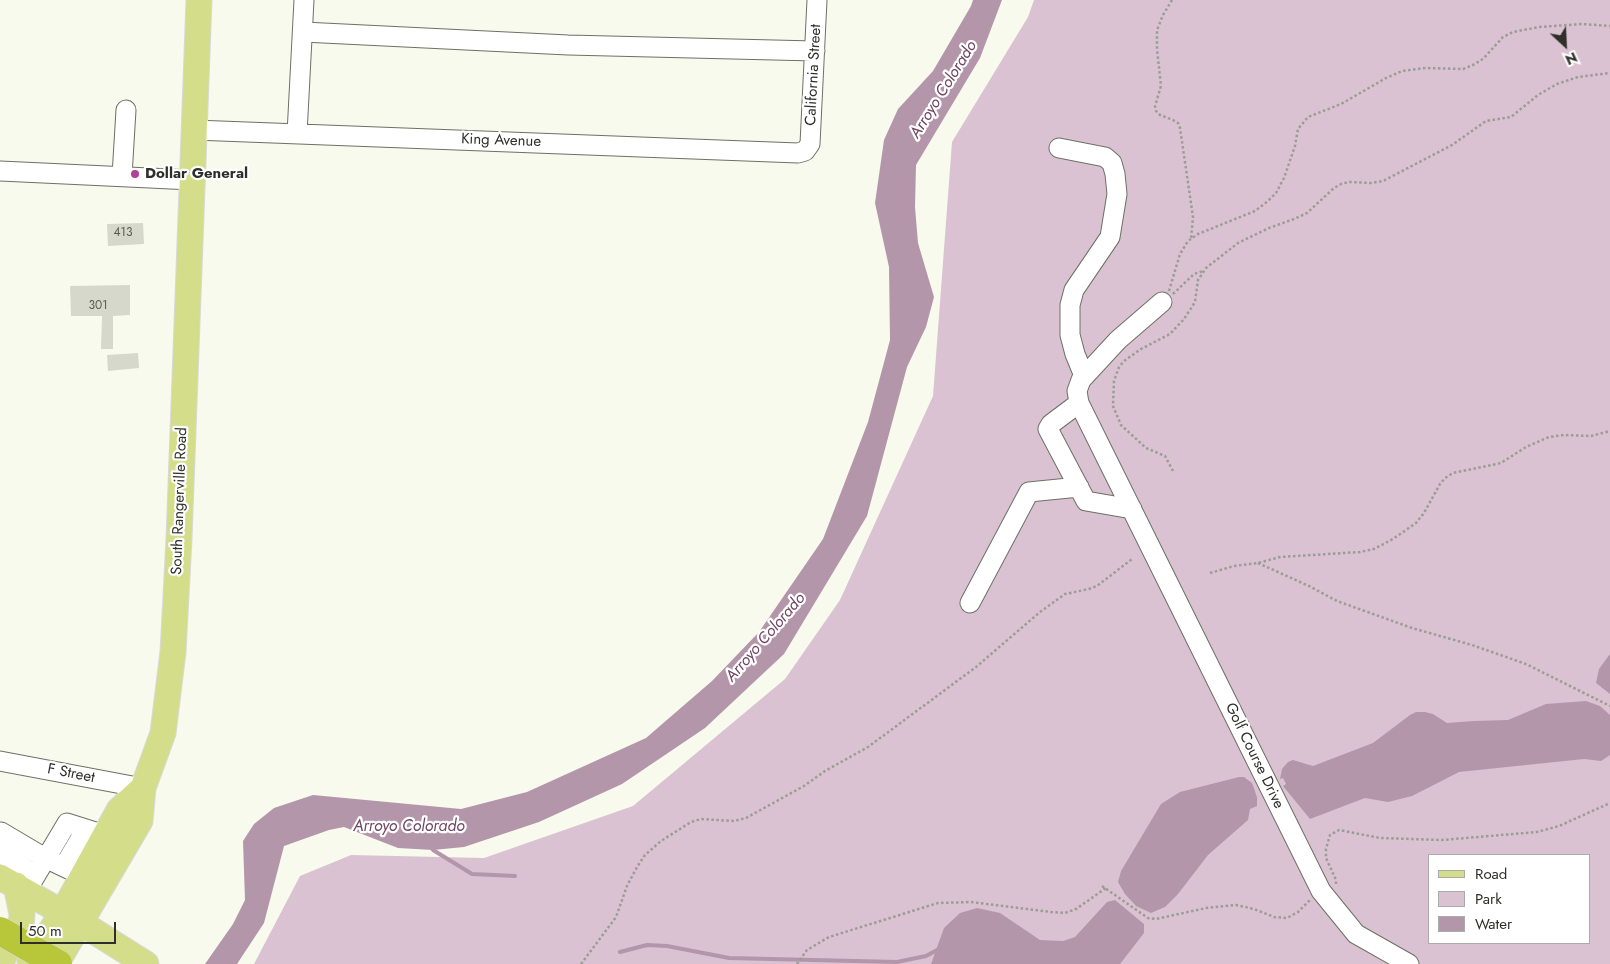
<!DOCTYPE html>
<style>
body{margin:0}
#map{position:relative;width:1610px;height:964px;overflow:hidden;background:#f8faed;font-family:Jost,sans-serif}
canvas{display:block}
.legend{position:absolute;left:1428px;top:854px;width:162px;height:90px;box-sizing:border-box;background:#fff;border:1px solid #abacaa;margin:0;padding:6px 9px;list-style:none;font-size:15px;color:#2e2f2a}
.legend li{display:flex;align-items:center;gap:10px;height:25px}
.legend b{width:25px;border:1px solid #abacaa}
.north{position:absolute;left:1540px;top:20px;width:50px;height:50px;-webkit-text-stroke:4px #fff;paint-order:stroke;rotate:155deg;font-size:14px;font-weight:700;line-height:20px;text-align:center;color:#2e2f2a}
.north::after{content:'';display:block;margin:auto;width:18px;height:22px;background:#2e2f2a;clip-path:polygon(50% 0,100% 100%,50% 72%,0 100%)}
.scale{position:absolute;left:20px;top:922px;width:96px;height:22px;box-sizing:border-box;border:2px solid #2e2f2a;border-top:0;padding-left:6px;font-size:15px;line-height:18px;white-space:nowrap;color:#2e2f2a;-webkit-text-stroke:4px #fff;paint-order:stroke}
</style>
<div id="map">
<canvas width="1610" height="964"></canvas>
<ul class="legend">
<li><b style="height:6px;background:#d4dd89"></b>Road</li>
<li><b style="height:14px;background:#dac2d2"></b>Park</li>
<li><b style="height:14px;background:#b396aa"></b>Water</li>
</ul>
<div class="north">N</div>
<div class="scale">50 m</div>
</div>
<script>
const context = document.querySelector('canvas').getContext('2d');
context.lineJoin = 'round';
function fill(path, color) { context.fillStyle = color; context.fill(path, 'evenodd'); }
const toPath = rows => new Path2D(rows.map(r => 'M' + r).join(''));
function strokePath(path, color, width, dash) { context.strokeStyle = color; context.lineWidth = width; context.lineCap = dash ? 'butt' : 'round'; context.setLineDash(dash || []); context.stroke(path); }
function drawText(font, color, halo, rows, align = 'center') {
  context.font = font + ' Jost,sans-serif'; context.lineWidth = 4.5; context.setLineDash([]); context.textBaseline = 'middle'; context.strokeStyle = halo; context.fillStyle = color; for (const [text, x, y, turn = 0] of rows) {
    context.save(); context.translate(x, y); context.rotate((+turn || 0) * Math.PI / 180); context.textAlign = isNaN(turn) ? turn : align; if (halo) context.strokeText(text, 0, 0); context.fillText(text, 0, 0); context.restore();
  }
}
const green = toPath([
 [1034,0,1610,0,1610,964,254,964,300,876,351,855,484,858,633,806,785,679,840,600,933,396,952,142,1028,17],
 [1429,855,1589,855,1589,943,1429,943]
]);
const water = toPath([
 [973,0,1002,0,980,58,916,165,915,207,918,243,934,297,926,327,907,367,867,516,784,654,705,728,622,784,539,822,464,847,433,850,398,848,344,827,329,830,284,846,264,923,237,964,205,964,233,924,245,900,243,841,254,824,274,808,313,795,461,809,527,792,646,738,712,681,759,632,823,539,868,422,890,340,889,267,875,203,884,140,898,109,933,71,971,6],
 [1610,654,1610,694,1596,683,1599,669],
 [1586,701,1600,706,1610,715,1610,755,1601,761,1584,759,1459,772,1412,796,1388,802,1365,798,1310,819,1283,786,1286,784,1283,778,1280,779,1282,769,1288,762,1293,760,1313,766,1373,743,1410,715,1416,712,1425,712,1433,714,1447,723,1474,721,1508,720,1546,704],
 [1239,777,1244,777,1252,783,1257,797,1257,806,1250,809,1248,820,1208,855,1178,894,1165,907,1151,913,1136,906,1125,894,1118,882,1121,871,1161,804,1180,792],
 [1115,900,1144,924,1144,933,1120,964,931,964,944,928,960,913,977,908,1000,913,1040,940,1063,941,1075,937,1107,902]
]);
const stream = toPath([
 [431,847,433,850,472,874,515,876],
 [620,952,647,945,667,946,729,958,897,962,926,956,939,949]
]);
const building = toPath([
 [143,223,144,244,108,246,107,224],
 [130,285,130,315,113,316,113,349,101,349,102,316,71,316,70,286],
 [138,353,139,368,108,371,107,355]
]);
const path = toPath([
 [1172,0,1163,15,1157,30,1157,49,1161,86,1155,106,1156,111,1160,115,1173,120,1178,123,1180,128,1193,217,1191,239],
 [1169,291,1180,254,1188,241,1198,234,1255,211,1268,201,1276,193,1284,178,1295,146,1298,129,1308,117,1341,104,1386,78,1402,71,1425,68,1463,69,1473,65,1483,59,1503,37,1513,32,1539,27,1582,24,1610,26],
 [1173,294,1194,274,1203,271],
 [1173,471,1165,456,1146,448,1121,425,1113,406,1114,381,1119,367,1124,361,1141,349,1170,334,1184,319,1195,302,1198,280,1206,268,1238,243,1269,228,1294,219,1307,213,1334,188,1341,184,1349,182,1371,183,1383,181,1452,145,1486,121,1511,117,1538,95,1557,84,1578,77,1610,73],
 [1258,563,1309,586,1337,601,1412,628,1472,645,1526,664,1610,706],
 [1210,573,1234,566,1258,563,1280,557,1360,552,1374,549,1393,539,1416,523,1424,513,1440,484,1445,478,1453,473,1501,463,1526,447,1549,437,1564,435,1591,436,1610,431],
 [1336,884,1336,880,1326,858,1326,849,1330,835,1339,830,1380,838,1442,840,1537,832,1559,826,1610,803],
 [1102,886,1148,918,1156,919,1206,908,1236,905,1254,909,1274,917,1287,918,1298,912,1310,900],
 [581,964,616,917,627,886,637,867,645,855,661,841,691,822,701,819,734,821,746,818,804,786,825,771,868,747,976,667,1040,612,1065,594,1089,589,1097,586,1132,559],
 [797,964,807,950,829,937,938,903,971,902,1051,912,1065,913,1076,909,1106,888]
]);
const minor = toPath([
 [303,32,568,45,815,51],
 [194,130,798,153,805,151,810,144,817,0],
 [297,134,304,0],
 [1059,148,1105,157,1112,163,1115,174,1117,194,1110,237,1074,290,1070,305,1070,335,1075,354,1084,376],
 [0,171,192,180],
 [122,176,126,110],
 [1162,302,1118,340,1081,380,1077,391,1079,403,1321,891,1356,934,1409,964],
 [1079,403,1051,424,1048,429,1086,501,1132,509],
 [970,603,1029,492,1079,487],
 [0,761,143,788],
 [0,835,1,832,45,858,83,876],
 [0,853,36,875],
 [64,866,86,829],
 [26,892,67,823,105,835]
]);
const major = toPath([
 [0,877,81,923,146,964],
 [0,963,21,928,22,914,16,885],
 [30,964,65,908,119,810,143,788,163,733,173,652,179,539,199,0],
 [56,964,140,821,143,788]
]);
const highwayBridge = toPath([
 [0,931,58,964]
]);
const markers = [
 [135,174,5,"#b33f99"]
];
const numberNames = [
 ["413",123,233],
 ["301",98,306]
];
const streetNames = [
 ["California Street",814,75,-87],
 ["King Avenue",501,141,2],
 ["South Rangerville Road",180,501,-88],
 ["Golf Course Drive",1254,756,64],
 ["F Street",71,774,11]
];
const poiNames = [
 ["Dollar General",145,174]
];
const waterNames = [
 ["Arroyo Colorado",944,90,-58],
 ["Arroyo Colorado",766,638,-49],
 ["Arroyo Colorado",409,827]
];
fill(green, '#dac2d2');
fill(water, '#b396aa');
strokePath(stream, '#b396aa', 4);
fill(building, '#d5d8cb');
strokePath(minor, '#6e7064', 21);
strokePath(major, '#d9dad9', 27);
strokePath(path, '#9b9c93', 2.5, [2.5, 2.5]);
strokePath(minor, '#fff', 19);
strokePath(major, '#d4dd89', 25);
strokePath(highwayBridge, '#d9dad9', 29, []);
strokePath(highwayBridge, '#b8c63a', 28);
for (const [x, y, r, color] of markers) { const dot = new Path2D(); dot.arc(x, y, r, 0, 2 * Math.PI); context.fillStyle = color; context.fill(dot); strokePath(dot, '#fff', 2); }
drawText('12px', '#585952', null, numberNames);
drawText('15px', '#2e2f2a', '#fff', streetNames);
drawText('bold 15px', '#2e2f2a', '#fff', poiNames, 'left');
drawText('italic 16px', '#704564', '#fff', waterNames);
</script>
